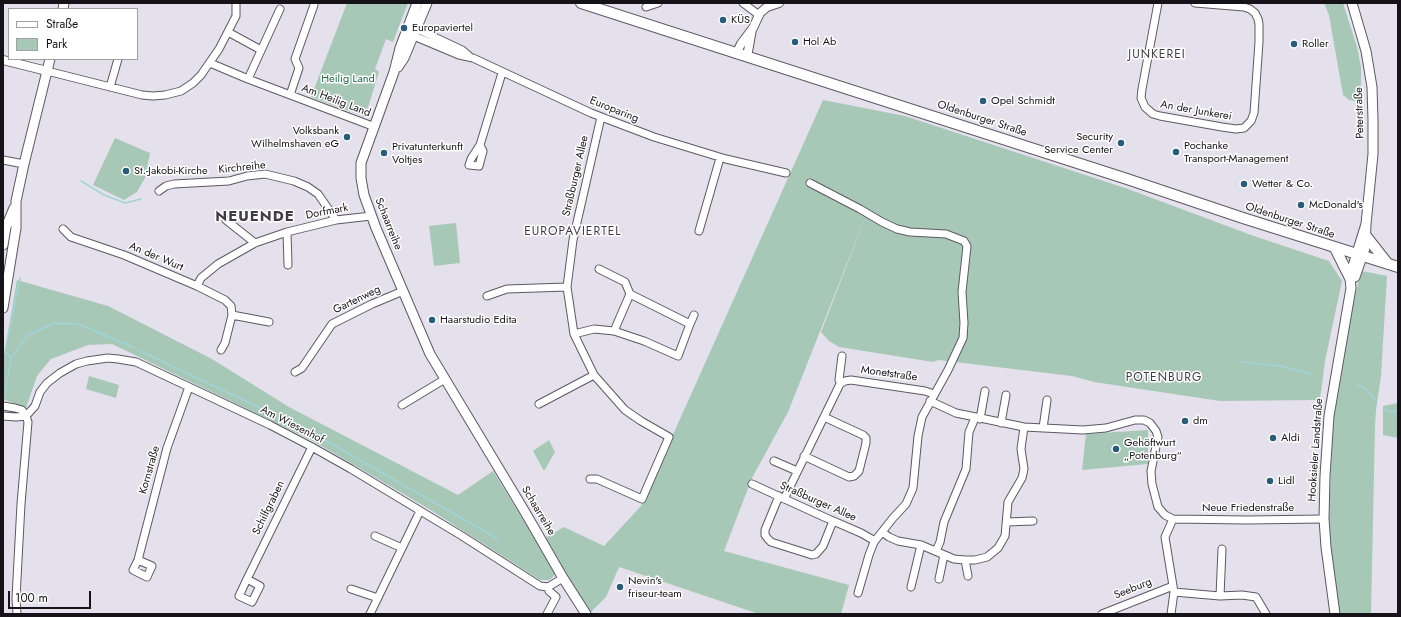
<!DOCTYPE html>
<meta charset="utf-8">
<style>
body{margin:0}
#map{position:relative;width:1401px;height:617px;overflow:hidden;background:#e4e0ec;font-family:Jost,sans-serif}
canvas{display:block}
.frame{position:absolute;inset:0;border:4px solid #151317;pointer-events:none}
.legend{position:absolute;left:8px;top:8px;width:130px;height:52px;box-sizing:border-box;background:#fff;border:1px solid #a1a1a2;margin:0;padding:5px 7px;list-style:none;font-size:12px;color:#151317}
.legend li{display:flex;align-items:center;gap:8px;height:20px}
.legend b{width:20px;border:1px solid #a1a1a2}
.scale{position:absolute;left:8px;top:591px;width:83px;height:18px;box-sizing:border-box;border:2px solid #151317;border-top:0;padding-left:5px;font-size:12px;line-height:14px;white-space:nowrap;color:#151317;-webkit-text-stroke:3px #fff;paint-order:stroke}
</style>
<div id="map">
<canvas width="1401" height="617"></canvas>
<div class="frame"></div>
<ul class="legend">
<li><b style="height:5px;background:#fff"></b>Straße</li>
<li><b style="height:11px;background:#a8c8b7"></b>Park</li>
</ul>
<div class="scale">100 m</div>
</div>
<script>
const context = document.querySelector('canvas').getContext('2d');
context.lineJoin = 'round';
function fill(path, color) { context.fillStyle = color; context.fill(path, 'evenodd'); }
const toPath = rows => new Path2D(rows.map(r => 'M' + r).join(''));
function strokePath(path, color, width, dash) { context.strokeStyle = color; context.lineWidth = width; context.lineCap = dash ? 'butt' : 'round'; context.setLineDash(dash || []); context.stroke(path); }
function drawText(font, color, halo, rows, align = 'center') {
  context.font = font + ' Jost,sans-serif'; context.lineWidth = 3; context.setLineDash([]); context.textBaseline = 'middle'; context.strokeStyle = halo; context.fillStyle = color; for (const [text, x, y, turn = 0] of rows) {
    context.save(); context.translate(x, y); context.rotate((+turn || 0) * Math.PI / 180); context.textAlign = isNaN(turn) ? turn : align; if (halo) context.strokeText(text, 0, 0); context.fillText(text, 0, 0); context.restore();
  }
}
const green = toPath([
 [347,3,408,3,393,42,386,39,375,69,379,72,365,117,311,97],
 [1324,3,1343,3,1357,47,1361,67,1361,102,1349,100,1343,95,1329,15],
 [823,100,905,116,1128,189,1251,235,1329,261,1342,281,1325,361,1320,400,1220,401,1094,382,1072,376,938,360,933,362,839,347,829,341,821,332,869,208,788,412,752,478,724,551,849,585,841,614,759,614,619,567,606,597,589,614,545,538,564,527,604,546,641,506],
 [115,138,150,153,145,178,137,192,124,200,93,185],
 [456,223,460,263,434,266,429,226],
 [1362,271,1387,276,1381,376,1376,410,1375,426,1371,614,1339,614,1331,555,1329,519,1333,412,1347,329,1359,279],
 [17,280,108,306,212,359,289,407,458,495,493,471,554,569,554,576,549,580,540,580,429,509,313,441,112,344,88,345,51,359,37,376,26,408,3,399,3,361],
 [89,376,119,385,116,398,86,389],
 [1398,403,1398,438,1383,435,1383,406],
 [1148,430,1148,464,1082,470,1086,434],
 [549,440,555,452,544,471,533,451]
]);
const stream = toPath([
 [81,181,104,195,125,203,141,199],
 [140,351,273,414],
 [11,358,5,351,20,278],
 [1240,362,1281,366,1311,374],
 [1358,385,1367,390,1376,401],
 [5,395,11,358,28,335,55,323,78,324,135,348],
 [1385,409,1390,412,1398,411],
 [279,416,307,430,498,539]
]);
const minor = toPath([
 [743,3,759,15],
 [1158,3,1142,89,1141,98,1145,107,1153,114,1160,116,1222,127,1236,129,1244,128,1251,121,1254,113,1259,42,1259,24,1258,19,1255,13,1250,9,1244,7,1195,3],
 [646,7,658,3],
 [413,27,462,50,469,56],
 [228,32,261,50],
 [409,34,459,55,473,58,591,113,654,137,726,159,786,173],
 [210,63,248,79,375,127],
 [47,71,142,95,153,96,165,95,181,91,193,83,201,75,219,49,236,16,236,4],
 [248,79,280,9],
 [110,87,118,59],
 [290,95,299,68,295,59,314,5],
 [480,145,483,151,479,166,469,165,471,159,480,145,502,73],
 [3,160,24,164],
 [810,183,860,209,882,222,897,229,910,232,946,234,964,241,967,246,962,292,964,323,963,338,948,370,922,417,918,436,913,488,906,504,893,518,874,542,869,555,858,593],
 [159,191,166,186,174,184,229,181,247,176,265,174,294,181,308,187,318,194,336,220],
 [226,220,255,243],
 [63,229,71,237,124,255,197,286,225,300,231,306,232,315,225,343,221,350],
 [699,231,720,158],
 [287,232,288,265],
 [599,269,625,282,630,294],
 [197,286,201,278,218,264,255,243,287,232,336,220,371,216],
 [487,296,507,289,567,287],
 [232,315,269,322],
 [690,324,694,315],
 [574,334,594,329,614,331,644,341,678,356,690,324,630,294,614,331],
 [295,372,302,368,332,324,372,304,403,291],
 [841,383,839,380,842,356],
 [930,401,956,413,1024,427,1083,430,1106,428,1135,420,1144,420,1150,423,1156,431,1158,437,1151,471,1152,484,1158,507,1165,515,1173,519,1247,520,1324,519],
 [539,404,594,375],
 [402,405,445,379],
 [3,406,15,408,22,410,26,416,28,422,21,504,16,598,17,614],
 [3,416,16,417,26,416,35,406,40,392,47,383,60,373,76,364,87,361,108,358,118,359,136,362,270,425,312,447,351,469,462,536,540,586,548,587,563,578],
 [980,419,985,391],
 [1001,423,1006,395],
 [1043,428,1047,400],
 [804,456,849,477,854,476,859,471,866,443,866,438,863,435,824,417],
 [774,461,797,471],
 [590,479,597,479,642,499,669,437,641,421,625,410,594,375,574,334,567,287,573,240,601,117],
 [752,484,824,517,861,533,875,541],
 [779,496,765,530,765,535,768,539,771,542,812,555,816,554,823,546,833,521],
 [784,499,840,384,845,381,851,380,925,391,934,394],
 [1007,522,1033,521],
 [882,532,889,537,898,541,921,545,954,559,965,560,975,560,987,557,998,548,1005,536,1008,502,1022,478,1024,469,1021,449,1024,427],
 [375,536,402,548],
 [936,551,940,542,944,522,966,469,969,432,975,418],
 [138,560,152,566,147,577,133,570,138,560,167,448,189,387],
 [965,560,968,576],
 [247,579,239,596,252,602,260,586,247,579,312,447],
 [939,579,944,555],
 [911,587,921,545],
 [351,589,378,598],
 [1174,592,1220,596,1242,595,1256,597,1266,614],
 [1220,596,1222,549],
 [370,614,420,511],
 [547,614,556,597,549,591,548,587],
 [1102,614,1173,586],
 [1171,614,1174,592,1165,537,1173,519]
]);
const tertiary = toPath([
 [736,54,741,44,753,28,760,13,767,7,779,3],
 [747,57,752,29],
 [3,60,47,71]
]);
const secondary = toPath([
 [417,3,400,48,394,72,361,163,361,178,364,195,376,228,430,354,525,512,563,578,586,614],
 [1352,3,1366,51,1372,87,1373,120,1373,154,1366,224,1365,248,1355,277],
 [63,9,64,3],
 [398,67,404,58,427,3],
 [3,245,6,227,14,208],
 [3,308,16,228,16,201,24,164,50,59],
 [1335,614,1326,547,1324,519,1325,476,1329,416,1351,288,1350,278,1353,266,1366,224]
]);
const primary = toPath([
 [581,3,1127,179,1243,218,1398,267],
 [1366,236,1388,264],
 [1335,248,1350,278]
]);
const markers = [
 [723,20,4,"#2b5b79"],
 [404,28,4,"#2b5b79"],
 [795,42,4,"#2b5b79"],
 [1294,44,4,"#2b5b79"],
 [983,101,4,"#2b5b79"],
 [347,137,4,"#2b5b79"],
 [1121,143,4,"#2b5b79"],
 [1176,152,4,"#2b5b79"],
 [384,153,4,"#2b5b79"],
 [126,171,4,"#2b5b79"],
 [1244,184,4,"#2b5b79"],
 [1301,205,4,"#2b5b79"],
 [432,320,4,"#2b5b79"],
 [1185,421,4,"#2b5b79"],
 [1273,438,4,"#2b5b79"],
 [1116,449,4,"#2b5b79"],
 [1270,481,4,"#2b5b79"],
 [620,587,4,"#2b5b79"]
];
const poiNames = [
 ["KÜS",731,20],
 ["Europaviertel",412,28],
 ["Hol Ab",803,42],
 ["Roller",1302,44],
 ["Opel Schmidt",991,101],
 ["Volksbank",339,131,"right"],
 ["Wilhelmshaven eG",339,144,"right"],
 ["Security",1113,137,"right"],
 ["Service Center",1113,150,"right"],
 ["Pochanke",1184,146],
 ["Transport-Management",1184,159],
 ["Privatunterkunft",392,147],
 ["Voltjes",392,160],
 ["St.-Jakobi-Kirche",134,171],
 ["Wetter & Co.",1252,184],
 ["McDonald's",1309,205],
 ["Haarstudio Edita",440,320],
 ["dm",1193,421],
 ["Aldi",1281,438],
 ["Gehöftwurt",1124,443],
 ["„Potenburg“",1124,456],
 ["Lidl",1278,481],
 ["Nevin's",628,581],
 ["friseur-team",628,594]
];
const parkNames = [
 ["Heilig Land",348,79]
];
const streetNames = [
 ["Am Heilig Land",336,101,21],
 ["Europaring",614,110,22],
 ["An der Junkerei",1196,111,10],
 ["Peterstraße",1360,113,-92],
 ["Oldenburger Straße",982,119,18],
 ["Kirchreihe",242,168,-6],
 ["Straßburger Allee",576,176,-77],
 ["Dorfmark",327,212,-11],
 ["Oldenburger Straße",1290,221,18],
 ["Schaarreihe",388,224,68],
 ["An der Wurt",156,257,23],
 ["Gartenweg",357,300,-26],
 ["Monetstraße",889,374,8],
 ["Am Wiesenhof",292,425,27],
 ["Hooksieler Landstraße",1316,450,-86],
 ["Kornstraße",150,470,-74],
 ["Straßburger Allee",818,502,24],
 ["Schilfgraben",269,508,-64],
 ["Neue Friedenstraße",1248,508],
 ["Schaarreihe",538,511,59],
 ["Seeburg",1133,589,-22]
];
const neighbourhoodNames = [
 ["JUNKEREI",1157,55],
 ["EUROPAVIERTEL",573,232],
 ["POTENBURG",1164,378]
];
const districtNames = [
 ["NEUENDE",255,217]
];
fill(green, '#a8c8b7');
strokePath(stream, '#a1d4d6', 1.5);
strokePath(minor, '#5c5963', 9);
strokePath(tertiary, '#5c5963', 10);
strokePath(secondary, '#5c5963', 11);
strokePath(primary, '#5c5963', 12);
strokePath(minor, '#fff', 7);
strokePath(tertiary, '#fff', 8);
strokePath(secondary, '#fff', 9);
strokePath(primary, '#fff', 10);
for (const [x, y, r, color] of markers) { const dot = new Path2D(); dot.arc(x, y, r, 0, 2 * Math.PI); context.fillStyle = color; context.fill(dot); strokePath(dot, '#fff', 1.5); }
drawText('11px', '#151317', '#fff', poiNames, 'left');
drawText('11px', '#226549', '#fff', parkNames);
drawText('11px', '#151317', '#fff', streetNames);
context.letterSpacing = '1px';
drawText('12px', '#3f3c45', '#fff', neighbourhoodNames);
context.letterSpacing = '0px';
context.letterSpacing = '1px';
drawText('bold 15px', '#3f3c45', '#fff', districtNames);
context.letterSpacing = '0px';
</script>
